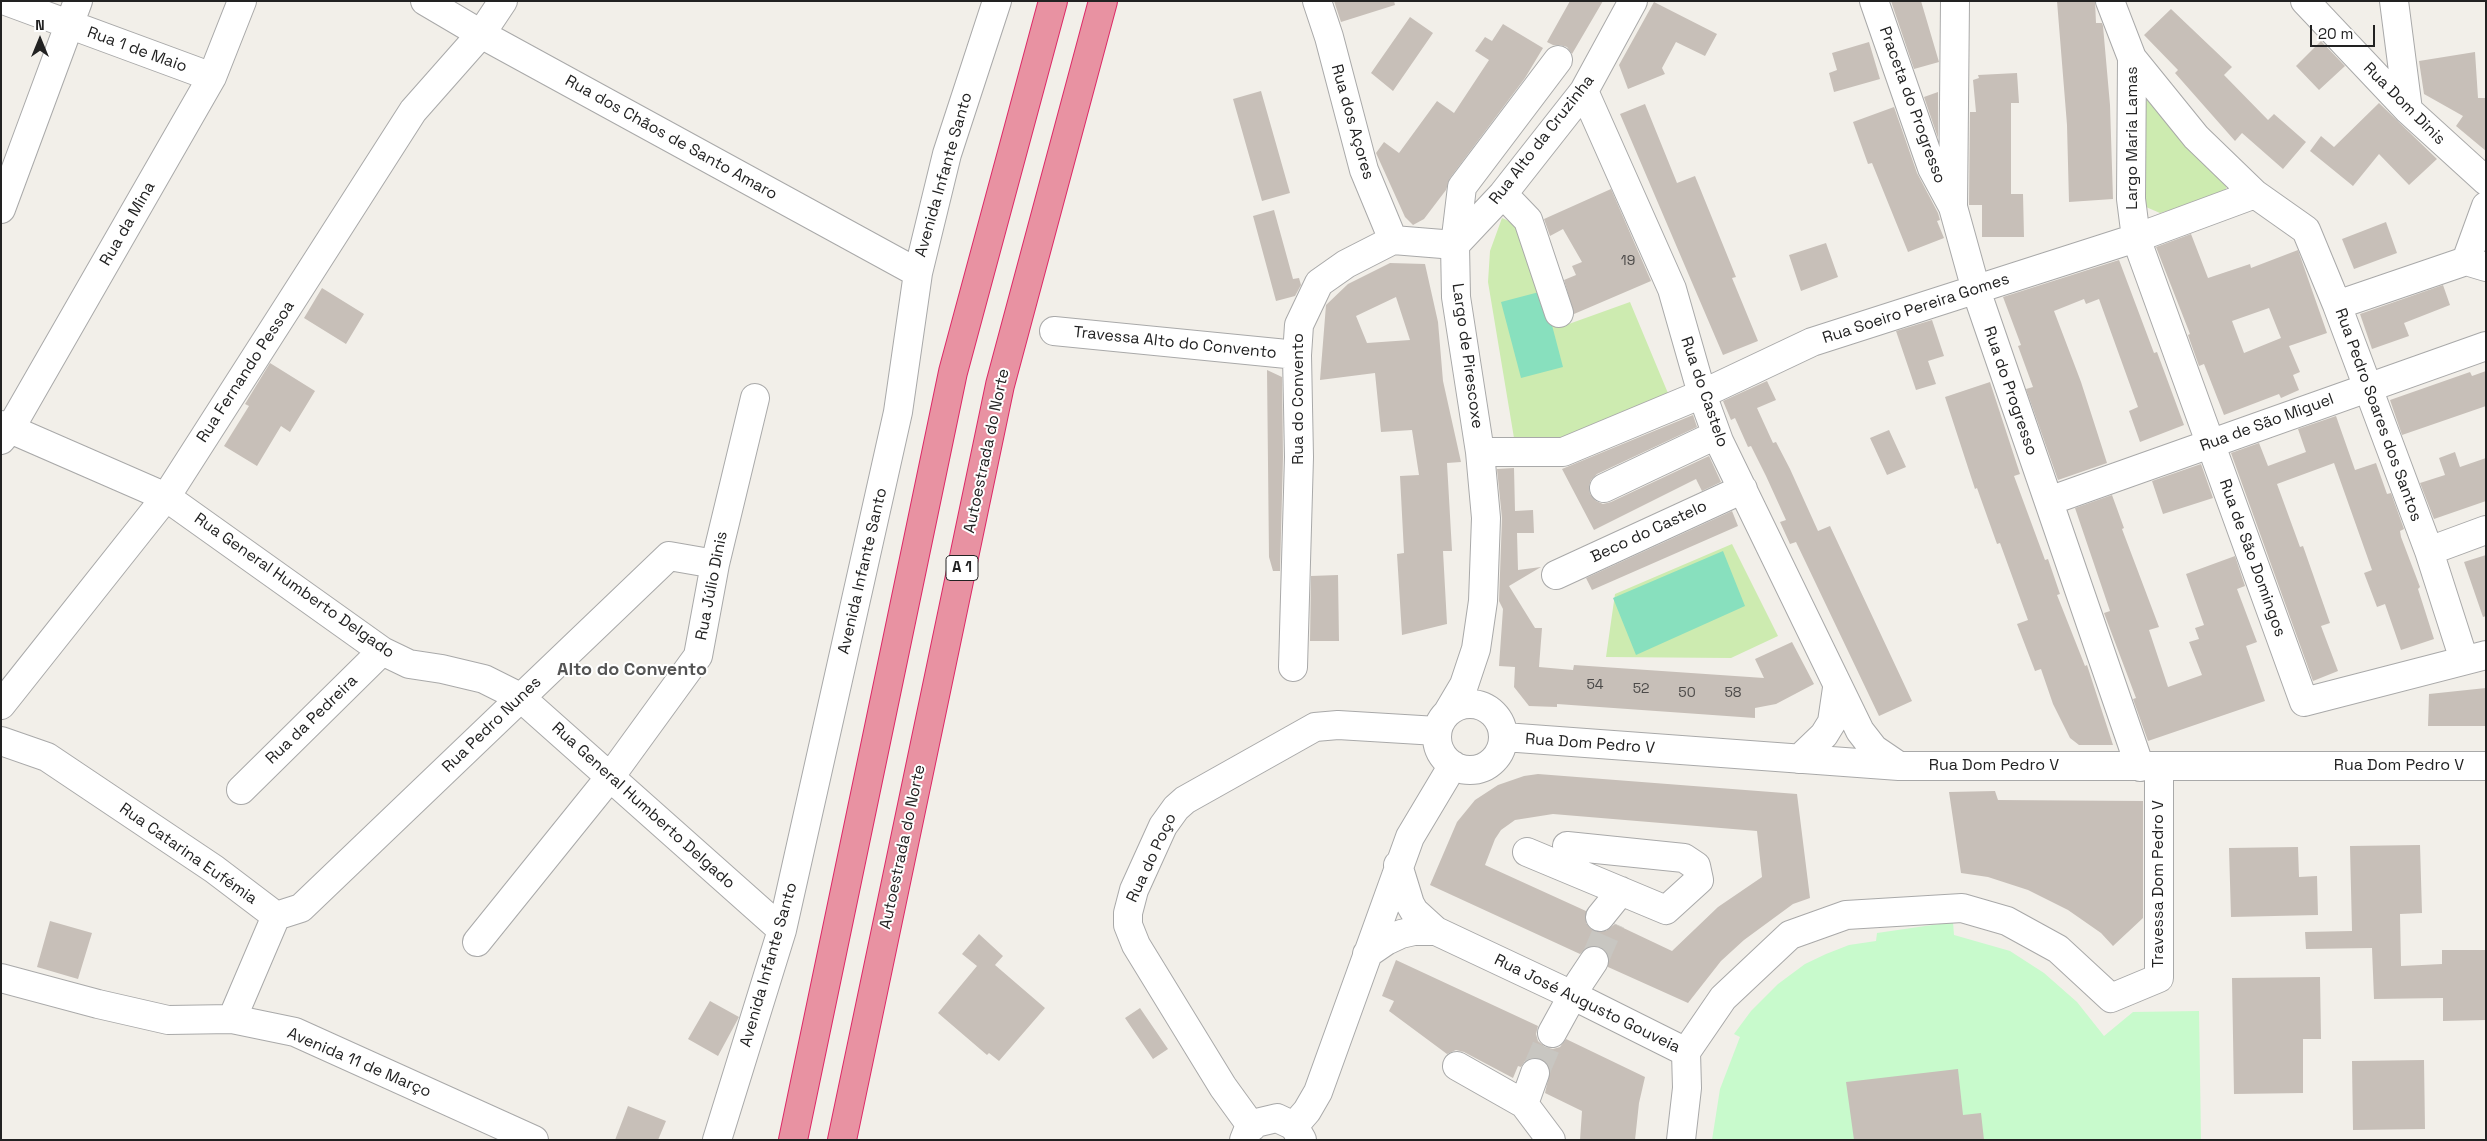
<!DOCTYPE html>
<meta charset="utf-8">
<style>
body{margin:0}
#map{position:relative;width:2487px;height:1141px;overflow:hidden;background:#f2efe9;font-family:"Space Grotesk",sans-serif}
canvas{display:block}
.frame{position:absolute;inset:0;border:2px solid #222;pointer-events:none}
.north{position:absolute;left:15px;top:15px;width:50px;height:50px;-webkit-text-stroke:4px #fff;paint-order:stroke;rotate:0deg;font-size:14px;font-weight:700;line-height:20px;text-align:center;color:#222}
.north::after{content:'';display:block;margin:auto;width:18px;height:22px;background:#222;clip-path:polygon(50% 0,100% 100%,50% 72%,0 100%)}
.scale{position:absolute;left:2310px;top:25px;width:65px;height:22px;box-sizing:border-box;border:2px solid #222;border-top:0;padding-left:6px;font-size:15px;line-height:18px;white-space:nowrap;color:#222;-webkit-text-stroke:4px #fff;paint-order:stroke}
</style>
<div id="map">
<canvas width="2487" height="1141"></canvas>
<div class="frame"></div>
<div class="north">N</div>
<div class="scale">20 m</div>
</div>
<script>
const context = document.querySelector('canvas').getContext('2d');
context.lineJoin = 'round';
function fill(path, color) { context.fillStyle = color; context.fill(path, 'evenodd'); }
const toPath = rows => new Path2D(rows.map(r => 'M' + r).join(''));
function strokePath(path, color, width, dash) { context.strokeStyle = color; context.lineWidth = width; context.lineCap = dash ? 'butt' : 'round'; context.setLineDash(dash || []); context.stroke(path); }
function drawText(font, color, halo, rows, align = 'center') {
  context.font = font + ' "Space Grotesk",sans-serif'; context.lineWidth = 4; context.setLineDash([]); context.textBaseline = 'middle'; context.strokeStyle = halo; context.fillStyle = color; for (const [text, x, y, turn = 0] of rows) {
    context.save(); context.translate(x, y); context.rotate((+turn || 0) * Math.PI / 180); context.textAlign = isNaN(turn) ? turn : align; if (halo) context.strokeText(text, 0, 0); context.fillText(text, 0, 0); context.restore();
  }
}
const grass = toPath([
 [2147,99,2155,99,2228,184,2223,195,2160,213,2146,207,2139,181,2144,108],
 [1502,218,1522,227,1557,322,1566,325,1630,302,1670,398,1558,443,1515,444,1488,282,1490,251],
 [1732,544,1778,636,1731,658,1606,657,1615,594]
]);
const park = toPath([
 [1953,922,1954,935,2010,951,2044,973,2077,1002,2104,1036,2133,1012,2199,1011,2201,1140,1712,1140,1720,1089,1740,1037,1734,1034,1751,1011,1778,984,1805,964,1826,954,1849,945,1876,941,1877,933]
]);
const pitch = toPath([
 [1543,291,1563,367,1521,378,1501,302],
 [1723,551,1745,606,1636,655,1613,598]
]);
const building = toPath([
 [1334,1,1394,1,1395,5,1341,22],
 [1570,1,1603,1,1572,54,1567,47,1560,45,1553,45,1547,42],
 [1891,1,1921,1,1939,62,1914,69],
 [2057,1,2095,1,2096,23,2102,23,2103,26,2110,105,2113,199,2069,202,2067,125],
 [1654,2,1717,34,1705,56,1676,42,1662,68,1665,74,1628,89,1619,65],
 [2171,9,2232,67,2224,75,2268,120,2274,114,2306,142,2283,169,2242,133,2235,141,2175,73,2178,70,2144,35],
 [1410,17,1433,33,1393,91,1371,73],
 [1503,24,1543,48,1525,78,1450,178,1446,190,1424,219,1413,225,1405,217,1376,153,1384,142,1399,153,1437,101,1454,113,1489,60,1475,51,1485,37,1492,41],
 [2321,41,2345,66,2319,90,2296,66],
 [1869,42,1880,79,1834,92,1829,73,1837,70,1832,53],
 [2475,52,2478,98,2486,98,2486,151,2456,126,2463,116,2424,94,2419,61],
 [2017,73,2019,103,2011,103,2011,194,2023,194,2024,237,1982,237,1982,205,1969,205,1970,112,1976,112,1973,80,1979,78,1978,75],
 [1261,91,1290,193,1262,201,1233,99],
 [1938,92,1938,138,1924,97],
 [2379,103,2437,159,2409,185,2379,154,2353,186,2310,151,2321,136,2334,147],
 [1645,104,1677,183,1695,176,1736,277,1732,278,1758,341,1723,355,1620,114],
 [1894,107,1917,173,1938,213,1940,220,1937,221,1944,238,1908,252,1872,163,1868,164,1853,122],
 [1611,189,1651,281,1574,314,1564,280,1576,275,1572,266,1582,262,1563,229,1550,236,1544,219],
 [1274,210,1293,279,1299,278,1301,285,1295,296,1276,301,1253,216],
 [2386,222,2397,253,2354,269,2342,239],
 [2191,234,2208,278,2250,264,2251,268,2298,250,2327,333,2289,346,2300,372,2293,375,2299,390,2281,398,2279,394,2224,415,2204,364,2199,366,2188,335,2190,334,2156,247],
 [2269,308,2281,338,2244,353,2232,321],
 [1826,243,1838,277,1801,291,1789,255],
 [2119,260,2154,353,2157,352,2184,425,2140,442,2129,411,2138,407,2099,299,2086,304,2084,299,2054,311,2081,382,2107,463,2058,480,2026,389,2033,387,2018,346,2021,345,2003,297],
 [1390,263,1425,264,1438,322,1443,381,1461,462,1447,463,1452,551,1443,551,1447,624,1402,635,1397,554,1404,553,1400,476,1419,475,1412,430,1381,432,1375,373,1320,380,1326,305,1348,284],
 [1396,297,1410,340,1367,343,1356,316],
 [2443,285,2450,305,2404,323,2409,336,2372,349,2360,314],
 [322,288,364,314,346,344,304,318],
 [1932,320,1944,356,1928,361,1936,384,1916,390,1896,331],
 [270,363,315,391,290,432,281,426,257,466,224,446,249,406,245,404],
 [1267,370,1282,377,1283,457,1280,571,1273,571,1269,557],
 [2486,371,2486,406,2402,435,2390,400,2470,372,2472,376],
 [1767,381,1776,400,1757,408,1773,443,1776,442,1790,469,1818,531,1830,526,1912,701,1879,716,1796,542,1790,544,1780,522,1786,520,1766,476,1751,446,1748,447,1735,418,1731,420,1723,401],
 [1990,382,2020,474,2014,476,2045,560,2048,559,2060,594,2057,595,2085,666,2087,665,2113,745,2079,745,2070,738,2053,704,2041,669,2035,671,2017,624,2028,620,2000,543,1997,544,1977,488,1975,489,1945,397],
 [1693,415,1697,427,1597,474,1591,480,1589,486,1590,494,1596,501,1603,504,1611,502,1709,456,1721,482,1702,491,1696,479,1594,530,1562,469],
 [2336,416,2355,470,2376,463,2387,494,2391,493,2404,529,2400,531,2401,537,2420,587,2418,589,2434,639,2401,650,2385,604,2377,607,2364,573,2372,570,2334,463,2277,484,2300,547,2303,546,2330,623,2321,626,2338,671,2313,681,2231,453,2259,443,2268,466,2306,452,2298,429],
 [1889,430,1906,467,1887,475,1870,438],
 [2455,452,2460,467,2486,458,2486,501,2434,519,2420,483,2445,475,2439,458],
 [2201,464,2213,498,2163,514,2152,481],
 [1514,468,1515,511,1533,510,1534,533,1517,533,1518,570,1541,567,1509,586,1535,628,1542,628,1539,667,1573,670,1574,665,1764,678,1755,659,1792,642,1814,684,1776,704,1755,708,1755,718,1557,704,1557,707,1529,706,1514,687,1515,667,1499,666,1503,609,1499,601,1502,518,1497,469],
 [2112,495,2124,528,2122,529,2159,627,2149,630,2168,687,2202,675,2189,642,2199,639,2195,628,2204,625,2186,574,2235,556,2245,586,2237,589,2257,642,2246,646,2265,701,2148,741,2133,699,2136,698,2104,613,2110,611,2075,508],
 [1732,511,1738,526,1592,590,1586,578],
 [2486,555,2486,616,2483,617,2464,562],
 [1338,575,1339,641,1310,641,1311,576],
 [2486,688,2486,726,2428,726,2429,694],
 [1538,774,1797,794,1810,898,1793,904,1744,940,1721,961,1688,1003,1608,967,1608,955,1602,948,1595,946,1588,947,1580,954,1430,885,1457,822,1475,800,1498,785,1524,776],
 [1553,814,1757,831,1762,877,1718,907,1672,951,1615,924,1606,931,1597,932,1591,929,1586,923,1586,911,1485,865,1495,839,1501,830,1515,820],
 [1995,791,1998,800,2143,801,2143,918,2113,946,2101,933,2068,910,2028,890,1988,877,1961,873,1949,792],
 [2420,845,2422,913,2400,914,2401,966,2442,964,2442,950,2486,950,2486,1020,2443,1021,2443,998,2374,999,2372,948,2306,949,2305,932,2352,931,2350,846],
 [2298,847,2299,877,2317,876,2318,915,2231,917,2229,848],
 [50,921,92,933,78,979,37,967],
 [979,934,1003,956,995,965,1045,1008,999,1061,989,1053,987,1055,938,1013,977,966,962,954],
 [1396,960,1538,1026,1536,1034,1538,1041,1545,1047,1553,1049,1560,1047,1566,1039,1645,1077,1639,1103,1635,1140,1580,1140,1582,1111,1545,1093,1550,1071,1547,1063,1541,1058,1533,1058,1525,1061,1521,1067,1518,1066,1513,1078,1464,1052,1456,1050,1447,1054,1389,1011,1394,1001,1382,996],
 [2320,977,2321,1039,2303,1039,2303,1093,2234,1094,2232,978],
 [710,1001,739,1017,718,1056,688,1039],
 [1140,1008,1168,1049,1153,1059,1125,1018],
 [2424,1060,2425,1129,2353,1130,2352,1061],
 [1958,1069,1963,1115,1981,1113,1984,1140,1854,1140,1846,1082],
 [628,1106,666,1121,658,1140,615,1140]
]);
const minorTunnel = toPath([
 [1594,961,1611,922],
 [1535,1073,1552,1033]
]);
const minor = toPath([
 [6,1,212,77],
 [425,1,481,34,918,273],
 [1317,1,1329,37,1364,170,1393,240],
 [1874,1,1932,168,1952,205],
 [1955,1,1953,207,1976,290,2140,767],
 [2110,1,2132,58],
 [2305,1,2408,110,2486,181],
 [2394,1,2408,110],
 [1584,91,1672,289,1702,394,1719,441,1860,731,1874,749,1899,766],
 [1503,194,1528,220,1559,313],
 [2255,194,2136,238,2131,199,2132,58,2196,137,2255,194,2306,230,2337,305,2429,551,2464,660],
 [1,209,78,1],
 [1455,245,1503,194,1584,91,1633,1],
 [2466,261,2486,206],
 [2337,305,2466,261,2486,267],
 [1054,331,1297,355],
 [1,425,166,497,382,651,409,664,442,669,484,679,520,697,782,930],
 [1,440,10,429,212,77,242,1],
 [1480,452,1563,452,1702,394,1812,342,2136,238,2304,702,2486,655],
 [1604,488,1716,435],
 [2049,501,2486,346],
 [2429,551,2486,530],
 [1556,575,1743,489],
 [1293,667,1299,457,1297,355,1299,325,1319,283,1346,264,1393,240,1455,245],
 '1437 737a33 33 0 1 1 66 0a33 33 0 1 1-66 0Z',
 [1,705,166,497,413,111,481,34,503,1],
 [1448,712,1464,685,1476,649,1483,601,1486,518,1480,452,1456,297,1455,245,1462,187,1558,60],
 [1504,737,1899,766,2486,766],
 [1,741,47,757,214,869,276,916,232,1019],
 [1799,759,1824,735,1832,722,1837,688],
 [241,790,382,651],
 [1527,852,1666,910,1699,880,1696,866,1684,858,1567,846],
 [1398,865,1410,904,1414,911,1436,931,1572,995,1686,1052,1687,1088,1681,1140],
 [276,916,301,908,669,556,715,564],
 [1600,917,1621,891],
 [477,942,610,777,698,656,715,564,755,398],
 [1367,954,1386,941,1401,934,1414,931,1436,931],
 [1,978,98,1004,168,1020,232,1019,295,1032,534,1140],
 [1552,1033,1580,982,1594,961],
 [1686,1052,1723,998,1790,935,1846,915,1962,908,2007,921,2058,949,2111,998,2159,978,2159,767],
 [1457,1066,1524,1104,1535,1073],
 [1524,1104,1551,1140],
 [1294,1126,1307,1111,1318,1092,1410,837,1453,765],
 [1252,1127,1223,1087,1136,945,1128,925,1128,913,1134,890,1163,826,1176,808,1185,800,1315,727,1338,725,1437,731],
 [717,1140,782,930,898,412,918,273,947,154,997,1],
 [1244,1140,1248,1130,1256,1123,1277,1118,1294,1126,1302,1140]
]);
const highway = toPath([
 [793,1140,953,372,1053,1],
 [842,1140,1000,385,1103,1]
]);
const numberNames = [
 ["19",1628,261],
 ["54",1595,685],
 ["52",1641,689],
 ["50",1687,693],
 ["58",1733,693]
];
const shields = [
 [962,568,32]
];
const shieldNames = [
 ["A 1",962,568]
];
const streetNames = [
 ["Rua 1 de Maio",137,50,20],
 ["Rua Dom Dinis",2404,104,45],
 ["Praceta do Progresso",1912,105,70],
 ["Rua dos Açores",1352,122,74],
 ["Rua dos Chãos de Santo Amaro",671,138,29],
 ["Largo Maria Lamas",2133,138,-90],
 ["Rua Alto da Cruzinha",1542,140,-52],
 ["Avenida Infante Santo",944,175,-74],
 ["Rua da Mina",128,224,-60],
 ["Rua Soeiro Pereira Gomes",1916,309,-18],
 ["Travessa Alto do Convento",1175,343,6],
 ["Largo de Pirescoxe",1467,356,82],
 ["Rua Fernando Pessoa",246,372,-57],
 ["Rua do Progresso",2010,391,71],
 ["Rua do Castelo",1704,392,71],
 ["Rua do Convento",1299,399,-90],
 ["Rua Pedro Soares dos Santos",2378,415,70],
 ["Rua de São Miguel",2267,423,-20],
 ["Autoestrada do Norte",987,451,-78],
 ["Beco do Castelo",1649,532,-25],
 ["Rua de São Domingos",2252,558,70],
 ["Avenida Infante Santo",863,571,-77],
 ["Rua General Humberto Delgado",294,586,35],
 ["Rua Júlio Dinis",712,586,-79],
 ["Rua da Pedreira",312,720,-44],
 ["Rua Pedro Nunes",492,725,-44],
 ["Rua Dom Pedro V",1590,744,4],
 ["Rua Dom Pedro V",1994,766],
 ["Rua Dom Pedro V",2399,766],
 ["Rua General Humberto Delgado",643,806,42],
 ["Autoestrada do Norte",903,847,-78],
 ["Rua Catarina Eufémia",188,854,35],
 ["Rua do Poço",1152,858,-65],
 ["Travessa Dom Pedro V",2159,884,-90],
 ["Avenida Infante Santo",769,965,-74],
 ["Rua José Augusto Gouveia",1587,1004,26],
 ["Avenida 11 de Março",359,1063,23]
];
const neighbourhoodNames = [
 ["Alto do Convento",632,670]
];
fill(grass, '#cdebb0');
fill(park, '#c8facc');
fill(pitch, '#88e0be');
fill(building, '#c7bfb8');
strokePath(minorTunnel, '#c8c6c1', 28, [28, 14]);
strokePath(minor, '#a9a9a9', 30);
strokePath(highway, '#dc2a67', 30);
strokePath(minor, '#fff', 28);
strokePath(highway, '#e892a2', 28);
drawText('14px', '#4b4948', null, numberNames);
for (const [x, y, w] of shields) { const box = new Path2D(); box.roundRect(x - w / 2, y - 12.5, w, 25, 4); context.fillStyle = '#fff'; context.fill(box); strokePath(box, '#222', 1); }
drawText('bold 15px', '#222', null, shieldNames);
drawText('16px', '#222', '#fff', streetNames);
drawText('bold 18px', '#555', '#fff', neighbourhoodNames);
</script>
